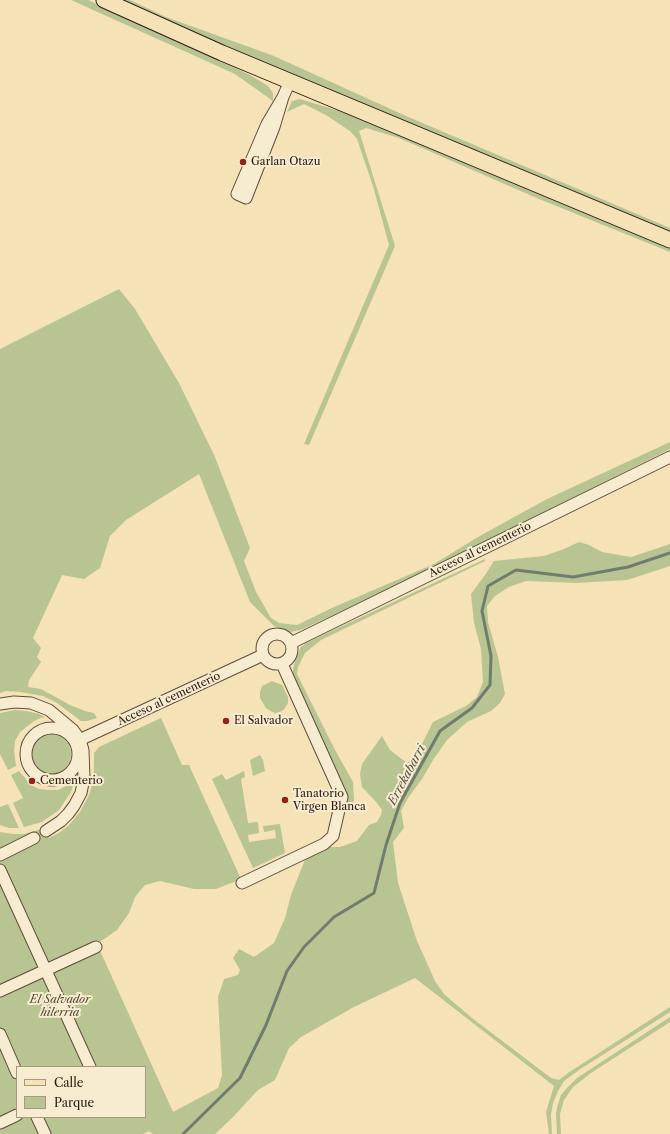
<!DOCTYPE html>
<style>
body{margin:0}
#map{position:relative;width:670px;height:1134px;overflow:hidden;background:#f5e2b7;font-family:"Libre Caslon Text",serif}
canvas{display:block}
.legend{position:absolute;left:16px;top:1066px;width:130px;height:52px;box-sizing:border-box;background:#f8ecd0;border:1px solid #a69884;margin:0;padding:5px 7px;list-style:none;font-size:12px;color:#2c1b13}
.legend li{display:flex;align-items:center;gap:8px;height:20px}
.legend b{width:20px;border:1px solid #a69884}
</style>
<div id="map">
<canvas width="670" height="1134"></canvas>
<ul class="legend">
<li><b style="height:5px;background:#f5e2b7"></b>Calle</li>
<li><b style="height:11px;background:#b8c491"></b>Parque</li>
</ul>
</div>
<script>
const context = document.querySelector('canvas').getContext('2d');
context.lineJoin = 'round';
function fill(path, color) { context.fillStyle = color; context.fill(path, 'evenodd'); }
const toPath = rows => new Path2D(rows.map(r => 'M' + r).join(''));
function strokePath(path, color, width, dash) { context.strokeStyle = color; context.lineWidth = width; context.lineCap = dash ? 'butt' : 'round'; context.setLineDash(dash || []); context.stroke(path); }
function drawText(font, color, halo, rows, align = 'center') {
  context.font = font + ' "Libre Caslon Text",serif'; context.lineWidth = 4; context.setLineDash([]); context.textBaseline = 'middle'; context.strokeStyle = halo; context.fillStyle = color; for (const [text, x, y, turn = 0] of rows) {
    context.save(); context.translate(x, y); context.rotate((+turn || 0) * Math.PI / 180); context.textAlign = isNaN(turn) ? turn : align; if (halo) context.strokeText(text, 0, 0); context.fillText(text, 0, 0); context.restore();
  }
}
const green = toPath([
 [71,0,88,0,205,53,250,75,268,86,273,93,273,101,235,74],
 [120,0,130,0,166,17,274,56,406,116,670,228,670,233,168,22],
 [300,99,352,115,670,247,670,252,539,199,399,138,366,128,359,131,395,246,309,445,304,444,389,245,373,186,357,139,350,131,326,115,304,104,287,112,292,101],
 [119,289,135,309,179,383,215,457,250,548,244,561,256,592,271,618,279,623,297,625,334,607,434,564,478,537,547,499,670,442,670,449,425,572,303,629,291,632,274,626,250,602,199,474,126,520,110,536,100,568,84,579,62,575,33,638,41,648,37,657,41,662,29,680,28,687,41,689,70,705,85,711,94,713,97,718,87,721,81,721,57,703,43,696,20,692,6,691,0,693,0,349],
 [579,542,589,545,602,552,631,557,670,544,670,566,627,580,576,583,526,581,509,587,495,596,487,606,488,622,498,657,505,694,500,703,491,711,467,722,447,740,433,760,422,779,408,798,401,811,404,828,393,842,398,883,417,941,435,981,444,994,472,1018,551,1078,559,1080,568,1073,670,1007,670,1012,579,1070,564,1081,558,1091,553,1103,551,1115,552,1134,549,1134,546,1112,554,1086,415,978,354,1007,301,1037,289,1048,275,1080,258,1090,233,1117,215,1134,153,1134,149,1131,143,1134,0,1134,0,832,13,834,24,834,45,828,49,838,59,833,69,825,80,812,89,795,93,782,94,766,94,753,99,747,161,718,182,765,189,765,241,879,216,889,194,889,160,881,145,885,135,897,129,913,117,930,97,944,173,1112,218,1088,222,1075,218,997,224,979,238,975,240,970,233,958,239,949,254,957,274,943,285,918,291,895,306,857,329,847,340,847,357,841,369,825,377,822,381,815,382,810,377,803,362,787,360,774,362,764,382,736,390,750,407,763,417,754,433,722,466,706,477,697,483,682,481,649,474,623,471,594,485,575,494,561,544,556,564,549],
 [17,1067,145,1067,145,1117,17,1117],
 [485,559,485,561,321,640,305,653,298,667,297,674,335,750,353,782,354,800,353,808,349,811,346,806,347,801,347,793,293,676,293,669,296,657,301,647,306,643],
 [272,681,282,685,288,697,288,703,285,708,282,711,276,713,272,712,266,708,260,698,260,692,262,686],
 [15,710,26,711,39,714,45,717,41,718,34,721,20,732,15,741,14,751,16,766,8,770,0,754,0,713],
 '31 754a20 20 0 1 1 40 0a20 20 0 1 1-40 0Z',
 [260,755,263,760,265,771,253,776,250,760],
 [19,771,31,785,39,789,49,790,58,790,74,782,71,792,59,810,42,822,24,827,13,803,23,798,11,775],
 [244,771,245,777,241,779,248,823,258,822,259,833,248,835,249,842,276,838,275,830,264,832,263,826,280,824,285,853,253,868,212,779,222,774,226,780],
 [8,804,19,828,9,828,0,825,0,807],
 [670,1017,670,1022,591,1073,573,1087,564,1100,560,1114,561,1134,557,1134,556,1113,558,1104,561,1095,567,1088,577,1078]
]);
const stream = toPath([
 [183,1134,240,1078,266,1025,287,971,304,947,334,917,374,893,386,845,400,803,440,731,472,708,490,685,491,656,482,611,488,586,516,570,573,577,628,567,670,553]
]);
const minor = toPath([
 [283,97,267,124,237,194,246,198,274,127,283,97,290,81],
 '262 649a15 15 0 1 1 30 0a15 15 0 1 1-30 0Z',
 [291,643,670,457],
 [0,704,14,702,31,703,49,710,73,730,80,740,83,750,84,778,81,793,74,806,68,814,61,821,46,831],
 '26 754a26 26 0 1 1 52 0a26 26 0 1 1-52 0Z',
 [75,742,263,655],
 [0,855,34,838],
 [0,870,90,1067],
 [242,883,324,844,333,836,342,797,282,664],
 [0,991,96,947],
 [0,1034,17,1073],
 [37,1117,45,1134],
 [0,1123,17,1115]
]);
const major = toPath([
 [104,0,222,53,670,240]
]);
const markers = [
 [243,162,4,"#8f2418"],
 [226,721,4,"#8f2418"],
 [32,781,4,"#8f2418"],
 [285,800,4,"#8f2418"]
];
const poiNames = [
 ["Garlan Otazu",251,162],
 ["El Salvador",234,721],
 ["Cementerio",40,781],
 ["Tanatorio",293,794],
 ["Virgen Blanca",293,807]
];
const streetNames = [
 ["Acceso al cementerio",480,550,-26],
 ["Acceso al cementerio",169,699,-25]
];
const parkNames = [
 ["El Salvador",60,1000],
 ["hilerria",60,1013]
];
const waterNames = [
 ["Errekabarri",407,775,-62]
];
fill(green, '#b8c491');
strokePath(stream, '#6f7d6f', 3);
strokePath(minor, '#5e4d3c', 13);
strokePath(major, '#2c1b13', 17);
strokePath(minor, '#f8ecd0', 11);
strokePath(major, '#f5e2b7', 15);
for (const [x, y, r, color] of markers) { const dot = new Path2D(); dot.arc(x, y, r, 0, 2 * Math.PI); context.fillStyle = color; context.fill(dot); strokePath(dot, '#f8ecd0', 1.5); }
drawText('11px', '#2c1b13', '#f8ecd0', poiNames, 'left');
drawText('11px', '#2c1b13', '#f8ecd0', streetNames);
drawText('italic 11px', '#564e39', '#f8ecd0', parkNames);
drawText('italic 12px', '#535449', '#f8ecd0', waterNames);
</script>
